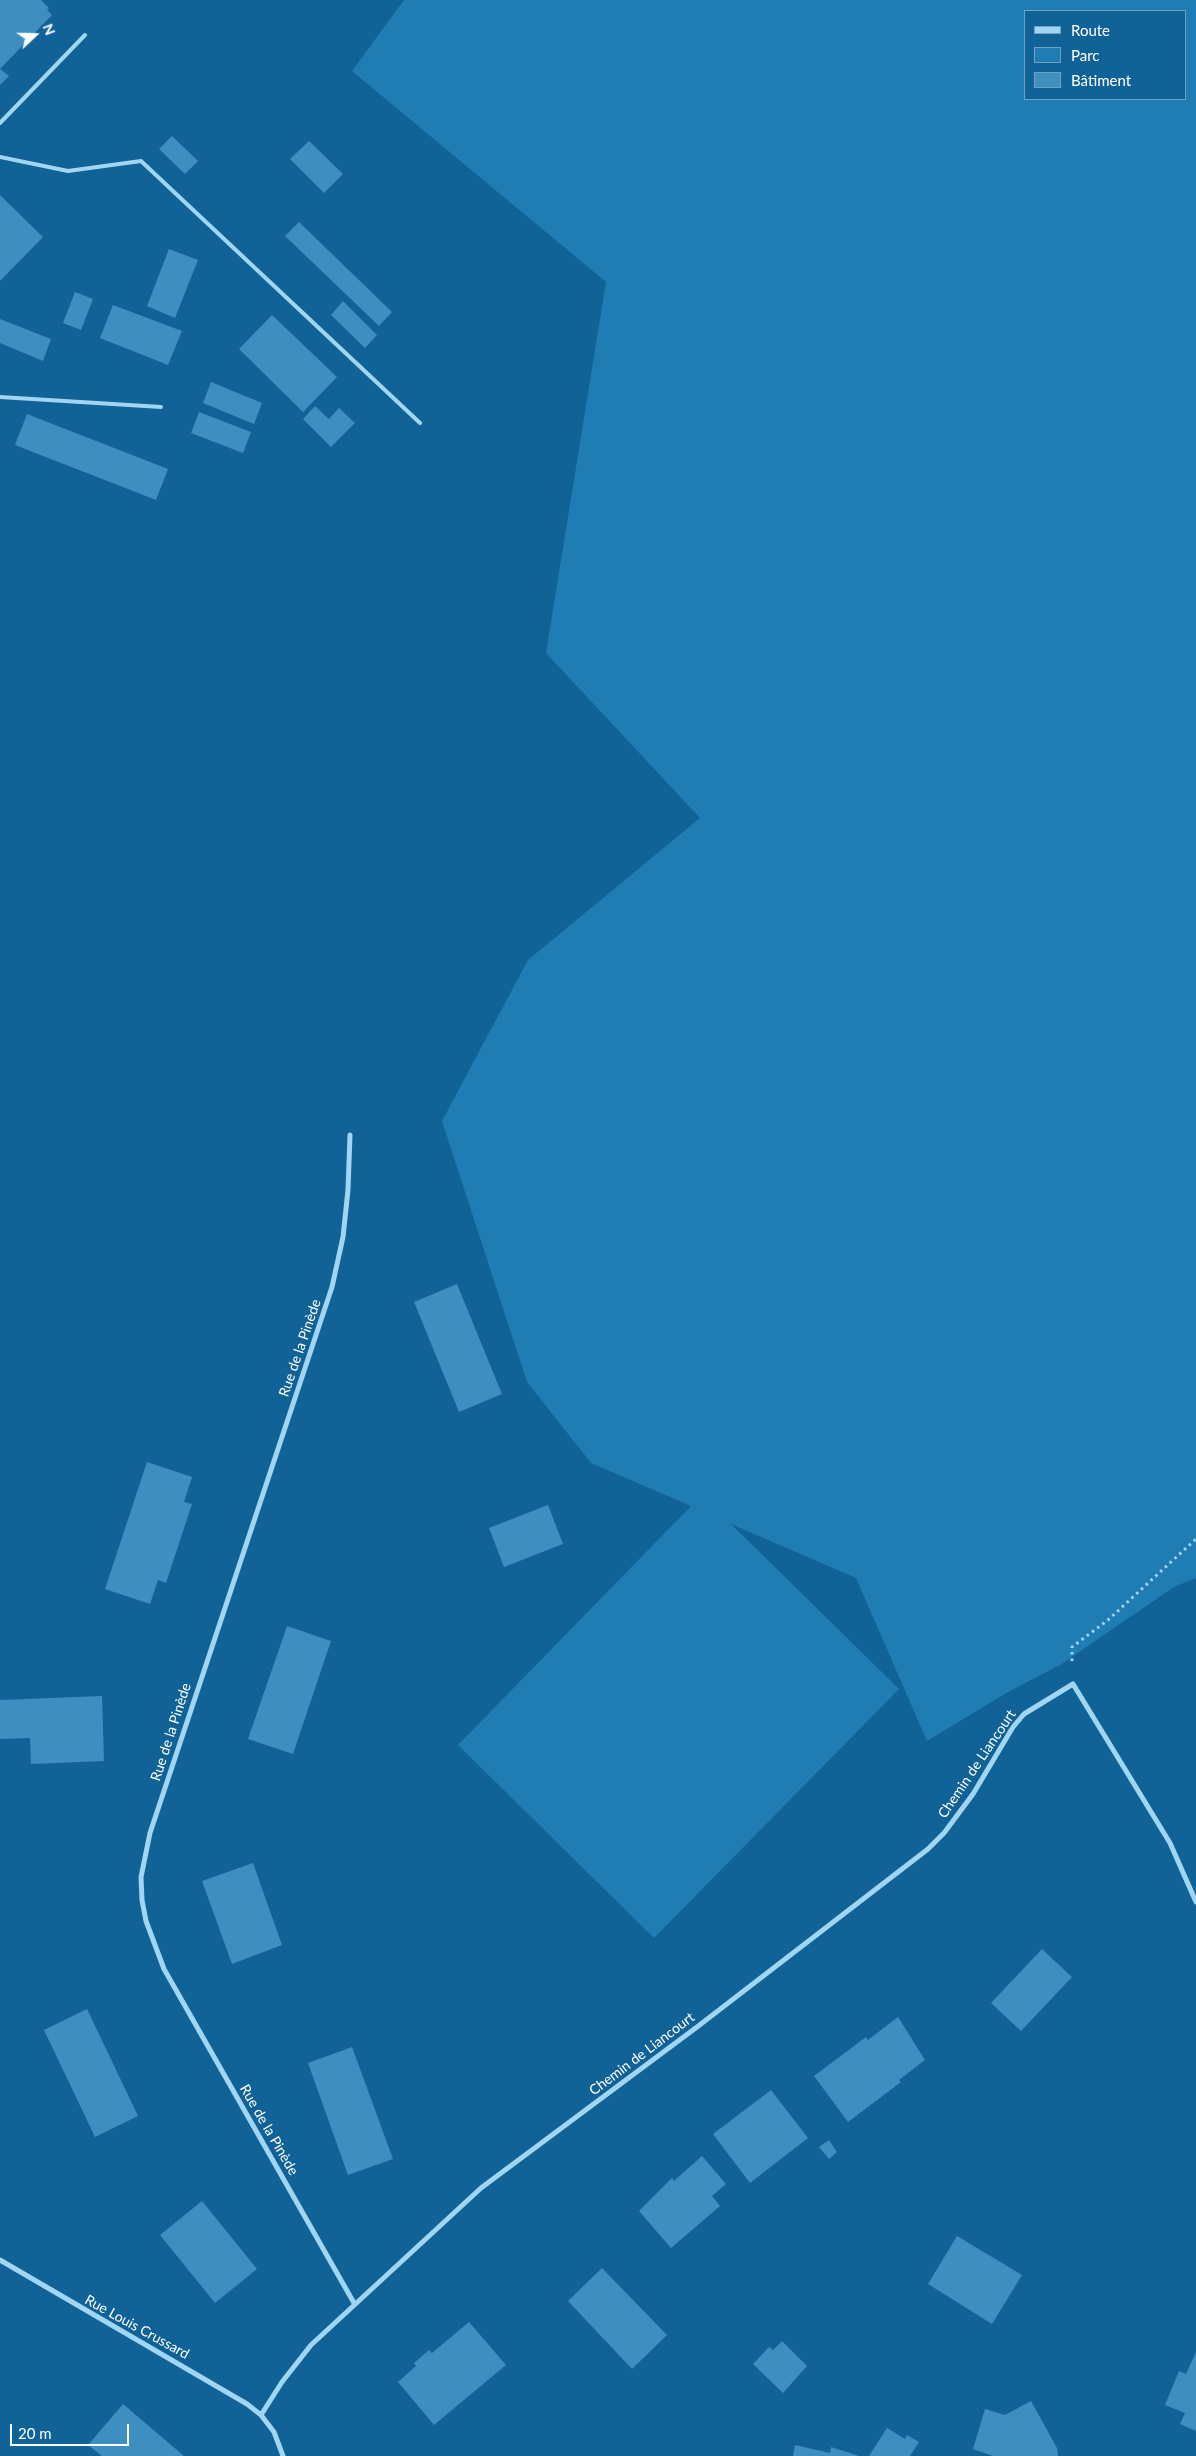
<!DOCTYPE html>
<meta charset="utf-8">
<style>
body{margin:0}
#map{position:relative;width:1196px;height:2456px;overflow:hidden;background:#116297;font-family:Lato,sans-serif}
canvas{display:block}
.legend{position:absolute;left:1024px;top:10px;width:162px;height:90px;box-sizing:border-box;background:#116297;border:1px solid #70a1c1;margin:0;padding:6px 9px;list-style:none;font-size:15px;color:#fff}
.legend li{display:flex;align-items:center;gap:10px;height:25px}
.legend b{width:25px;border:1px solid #70a1c1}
.north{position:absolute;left:10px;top:10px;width:50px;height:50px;-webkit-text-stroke:4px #116297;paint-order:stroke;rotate:69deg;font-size:14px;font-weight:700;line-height:20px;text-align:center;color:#fff}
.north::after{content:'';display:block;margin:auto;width:18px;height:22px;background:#fff;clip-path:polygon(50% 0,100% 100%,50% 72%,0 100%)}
.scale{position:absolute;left:10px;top:2424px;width:119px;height:22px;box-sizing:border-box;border:2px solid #fff;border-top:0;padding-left:6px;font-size:15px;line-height:18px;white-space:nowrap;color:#fff;-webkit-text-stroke:4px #116297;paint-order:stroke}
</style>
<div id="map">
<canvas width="1196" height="2456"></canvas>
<ul class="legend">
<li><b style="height:6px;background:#a1d5f4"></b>Route</li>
<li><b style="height:14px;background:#207db4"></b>Parc</li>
<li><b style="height:14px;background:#3e8ec0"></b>Bâtiment</li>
</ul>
<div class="north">N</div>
<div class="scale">20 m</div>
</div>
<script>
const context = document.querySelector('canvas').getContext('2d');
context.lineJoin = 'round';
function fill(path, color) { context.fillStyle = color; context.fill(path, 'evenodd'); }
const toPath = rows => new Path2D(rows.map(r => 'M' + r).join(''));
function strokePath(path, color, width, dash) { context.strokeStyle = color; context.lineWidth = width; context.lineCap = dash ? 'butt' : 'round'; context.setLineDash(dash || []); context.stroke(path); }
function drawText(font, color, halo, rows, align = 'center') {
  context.font = font + ' Lato,sans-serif'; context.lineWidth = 4; context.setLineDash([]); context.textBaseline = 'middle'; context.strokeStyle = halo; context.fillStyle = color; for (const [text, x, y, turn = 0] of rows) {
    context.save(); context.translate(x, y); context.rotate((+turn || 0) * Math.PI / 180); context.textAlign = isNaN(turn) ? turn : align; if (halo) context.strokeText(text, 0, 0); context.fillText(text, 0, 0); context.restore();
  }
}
const green = toPath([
 [404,0,1196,0,1196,1578,1174,1587,1060,1665,1008,1692,927,1741,856,1578,731,1524,899,1689,654,1938,458,1745,691,1506,591,1463,527,1382,442,1121,528,960,700,818,546,653,606,282,352,71],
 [1185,11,1185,99,1025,99,1025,11]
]);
const building = toPath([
 [0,0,41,0,49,8,47,10,52,15,0,69,9,76,0,85],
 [172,136,198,161,185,174,159,149],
 [309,141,343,174,324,193,290,159],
 [0,195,43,237,0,281],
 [299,222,392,312,379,326,285,236],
 [169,249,198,260,175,318,147,306],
 [75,292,93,299,81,330,63,323],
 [343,301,377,335,365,348,331,315],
 [113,305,182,331,168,365,100,338],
 [272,315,337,377,303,412,239,349],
 [0,319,51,339,43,361,0,343],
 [211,382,262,403,254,424,203,403],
 [315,406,329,419,339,408,355,423,331,447,303,419],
 [199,412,251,432,243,453,191,433],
 [27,414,168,469,156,500,15,445],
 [457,1284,502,1394,459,1412,414,1302],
 [147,1462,192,1477,184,1502,192,1504,166,1583,158,1580,150,1604,105,1589],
 [548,1505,563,1544,504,1567,489,1528],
 [287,1626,331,1641,293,1754,248,1739],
 [102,1696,104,1761,31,1764,30,1738,0,1739,0,1700],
 [253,1863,282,1945,232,1964,202,1881],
 [1042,1949,1072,1977,1021,2031,991,2003],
 [87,2009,138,2116,95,2137,44,2030],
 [898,2017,925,2060,899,2080,901,2082,848,2122,814,2076,866,2037,868,2040],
 [352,2047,393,2159,348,2175,308,2063],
 [771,2090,808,2138,750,2183,713,2134],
 [829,2140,837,2152,829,2159,819,2147],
 [702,2156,726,2184,712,2196,720,2206,671,2248,639,2211,672,2178,674,2181],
 [202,2201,257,2269,215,2303,160,2235],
 [957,2236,1022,2275,992,2324,928,2284],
 [602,2268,667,2335,632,2369,568,2301],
 [469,2322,506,2365,434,2425,398,2382,416,2366,414,2363,429,2350,432,2353],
 [782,2341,807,2366,783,2393,753,2364,769,2347,773,2350],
 [1196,2352,1196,2431,1180,2424,1185,2413,1165,2405,1179,2371,1186,2374],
 [1031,2401,1057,2448,1058,2456,993,2456,973,2449,985,2409,1005,2415],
 [123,2404,184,2456,102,2456,88,2445],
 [887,2428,905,2439,907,2435,919,2442,910,2456,869,2456],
 [795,2445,830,2453,831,2447,859,2456,793,2456]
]);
const path = toPath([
 [1072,1661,1072,1647,1108,1620,1196,1539]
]);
const service = toPath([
 [0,123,85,35],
 [0,157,68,171,141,161,420,423],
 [0,397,161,407]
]);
const minor = toPath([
 [350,1135,348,1190,343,1237,332,1287,150,1833,141,1877,142,1900,146,1921,164,1969,354,2303],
 [0,2260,247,2404,261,2415,274,2432,283,2456],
 [261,2415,282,2382,311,2345,481,2188,697,2027,928,1849,944,1833,973,1794,1013,1727,1024,1714,1073,1684,1170,1843,1196,1902]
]);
const streetNames = [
 ["Rue de la Pinède",300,1348,-71],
 ["Rue de la Pinède",171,1732,-72],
 ["Chemin de Liancourt",977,1764,-56],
 ["Chemin de Liancourt",642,2054,-37],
 ["Rue de la Pinède",269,2130,60],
 ["Rue Louis Crussard",137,2327,29]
];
fill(green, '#207db4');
fill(building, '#3e8ec0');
strokePath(path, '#a1d5f4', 3, [2.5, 4]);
strokePath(service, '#a1d5f4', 4);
strokePath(minor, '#a1d5f4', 5);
drawText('14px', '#fff', '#116297', streetNames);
</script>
